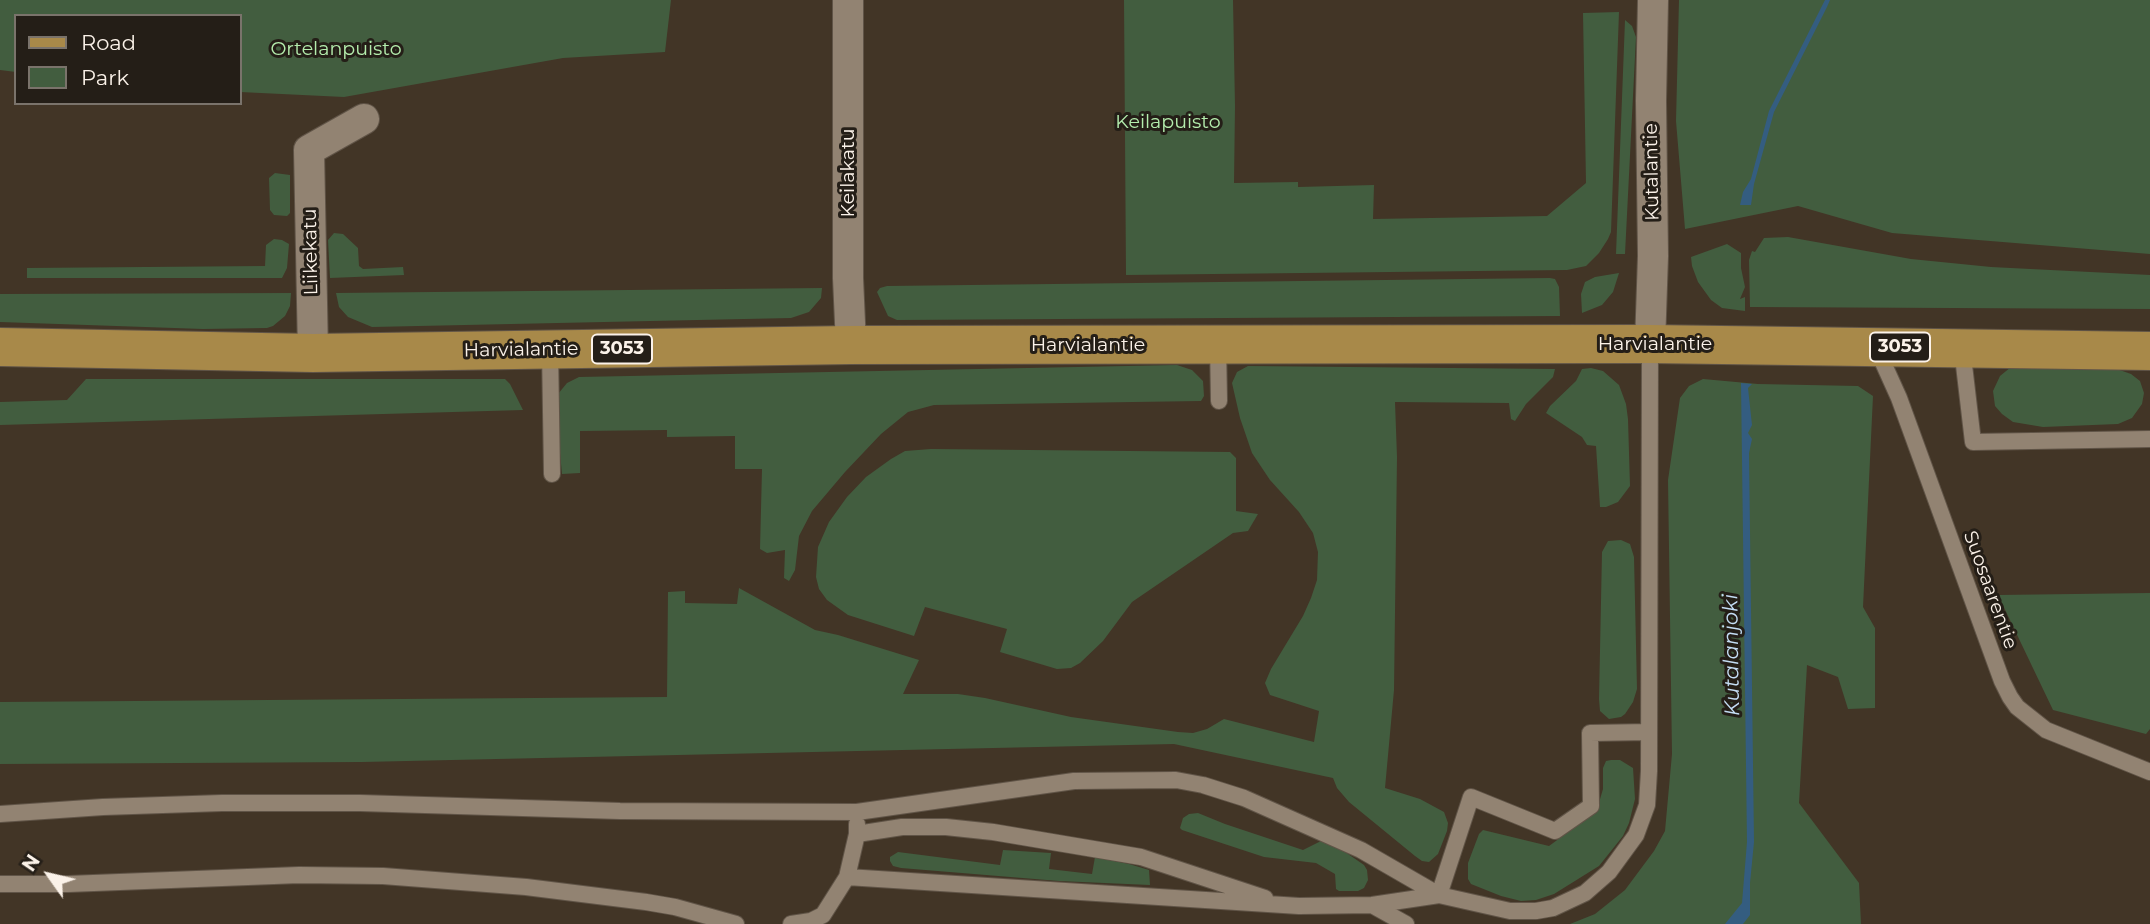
<!DOCTYPE html>
<style>
body{margin:0}
#map{position:relative;width:2150px;height:924px;overflow:hidden;background:#423526;font-family:Montserrat,sans-serif}
canvas{display:block}
.legend{position:absolute;left:14px;top:14px;width:228px;height:91px;box-sizing:border-box;background:#241e17;border:2px solid #7a736b;margin:0;padding:9px 12px;list-style:none;font-size:21px;color:#fbf2e9}
.legend li{display:flex;align-items:center;gap:14px;height:35px}
.legend b{width:35px;border:2px solid #7a736b}
.north{position:absolute;left:14px;top:840px;width:70px;height:70px;-webkit-text-stroke:5px #241e17;paint-order:stroke;rotate:304deg;font-size:19px;font-weight:700;line-height:28px;text-align:center;color:#fbf2e9}
.north::after{content:'';display:block;margin:auto;width:24px;height:32px;background:#fbf2e9;clip-path:polygon(50% 0,100% 100%,50% 72%,0 100%)}
</style>
<div id="map">
<canvas width="2150" height="924"></canvas>
<ul class="legend">
<li><b style="height:9px;background:#a88949"></b>Road</li>
<li><b style="height:19px;background:#425d3f"></b>Park</li>
</ul>
<div class="north">N</div>
</div>
<script>
const context = document.querySelector('canvas').getContext('2d');
context.lineJoin = 'round';
function fill(path, color) { context.fillStyle = color; context.fill(path, 'evenodd'); }
const toPath = rows => new Path2D(rows.map(r => 'M' + r).join(''));
function strokePath(path, color, width, dash) { context.strokeStyle = color; context.lineWidth = width; context.lineCap = dash ? 'butt' : 'round'; context.setLineDash(dash || []); context.stroke(path); }
function drawText(font, color, halo, rows, align = 'center') {
  context.font = font + ' Montserrat,sans-serif'; context.lineWidth = 6; context.setLineDash([]); context.textBaseline = 'middle'; context.strokeStyle = halo; context.fillStyle = color; for (const [text, x, y, turn = 0] of rows) {
    context.save(); context.translate(x, y); context.rotate((+turn || 0) * Math.PI / 180); context.textAlign = isNaN(turn) ? turn : align; if (halo) context.strokeText(text, 0, 0); context.fillText(text, 0, 0); context.restore();
  }
}
const green = toPath([
 [0,0,671,0,665,52,563,58,344,97,240,92,240,16,16,16,16,72,0,70],
 [1124,0,1233,0,1235,106,1234,183,1298,182,1298,187,1374,185,1373,219,1547,216,1586,183,1583,13,1619,12,1611,232,1608,239,1599,253,1586,266,1567,270,1126,275],
 [1679,0,2150,0,2150,254,1892,233,1798,206,1685,229,1676,121],
 [1625,20,1632,26,1636,37,1625,254,1616,254],
 [275,173,290,175,290,213,287,216,274,215,270,210,269,178],
 [334,233,343,234,358,248,359,266,363,269,403,267,404,275,330,278,328,240],
 [1788,237,1911,259,1991,267,2150,275,2150,309,1750,307,1749,260,1752,251,1755,252,1764,238],
 [274,239,282,240,289,244,287,268,282,278,27,278,27,268,265,266,266,245],
 [1727,244,1741,253,1741,268,1745,287,1740,299,1745,297,1745,311,1722,308,1711,300,1698,282,1692,266,1691,257],
 [1619,273,1613,292,1602,305,1582,313,1581,294,1585,282,1595,277],
 [1550,278,1555,279,1559,287,1560,316,897,320,888,316,877,292,880,288,887,286],
 [822,288,821,298,809,312,791,318,372,327,348,317,339,307,336,293],
 [291,293,290,306,285,316,273,326,267,328,203,329,0,322,0,294],
 [1177,365,1192,370,1203,381,1204,396,1201,401,934,405,908,412,881,434,845,472,812,511,799,536,795,570,789,581,784,578,785,550,767,553,760,549,762,469,735,469,735,436,667,437,667,430,580,431,580,473,562,474,557,422,558,394,567,383,579,377],
 [1248,366,1555,369,1553,377,1526,404,1515,421,1511,419,1509,403,1395,402,1397,457,1394,690,1385,788,1420,799,1444,812,1448,823,1447,831,1438,854,1429,862,1422,861,1415,856,1349,802,1337,788,1333,778,1174,744,362,762,0,764,0,702,667,697,668,592,685,591,685,603,737,604,739,588,815,630,838,635,919,660,903,694,958,694,985,698,1071,717,1178,732,1193,733,1207,729,1224,719,1314,742,1319,711,1270,695,1265,683,1271,669,1303,616,1311,598,1317,580,1318,552,1313,533,1299,512,1270,480,1252,453,1240,418,1232,383,1237,372],
 [2011,367,2114,368,2131,374,2140,381,2144,393,2142,404,2132,418,2118,424,2043,427,2013,422,2002,414,1995,406,1993,391,2000,376],
 [1591,368,1603,371,1619,385,1626,404,1628,419,1630,486,1618,502,1606,507,1600,507,1596,446,1587,445,1582,437,1546,413,1550,406,1576,381,1582,369],
 [86,379,505,379,510,384,523,410,0,425,0,402,67,400],
 [1703,379,1758,384,1858,386,1873,396,1863,607,1875,628,1875,708,1848,709,1838,677,1807,665,1799,803,1859,883,1861,924,1570,924,1595,914,1625,890,1654,851,1665,831,1672,754,1668,480,1680,398,1689,386],
 [931,449,1230,452,1236,458,1236,511,1258,514,1248,531,1233,533,1132,602,1103,641,1080,663,1071,668,1057,669,1000,652,1007,629,925,607,914,636,848,615,827,600,819,589,816,577,818,547,829,522,847,497,866,477,891,459,905,451],
 [1621,540,1630,544,1634,557,1637,689,1633,702,1625,714,1621,717,1609,719,1600,711,1599,699,1602,552,1608,541],
 [2150,593,2150,729,2146,734,2053,710,1998,595],
 [1611,760,1620,760,1633,768,1635,799,1629,823,1623,836,1599,866,1554,894,1536,900,1521,901,1501,896,1471,884,1468,879,1468,863,1479,834,1483,830,1549,846,1586,819,1598,806,1603,789,1603,768,1606,761],
 [1198,813,1225,824,1303,850,1321,841,1335,845,1364,865,1367,870,1368,880,1364,888,1358,891,1339,891,1336,889,1335,874,1316,863,1264,857,1182,830,1180,828,1183,818,1189,814],
 [1003,850,1051,853,1049,869,1092,874,1095,857,1129,864,1149,870,1150,885,1059,881,901,868,893,866,890,861,890,857,898,852,1000,865]
]);
const water = toPath([
 [1825,0,1830,0,1827,7,1774,112,1754,184,1751,205,1740,205,1743,192,1751,179,1769,111],
 [1741,383,1752,384,1748,388,1752,425,1748,433,1752,439,1749,453,1754,842,1750,883,1750,915,1743,924,1725,924,1742,903,1747,842]
]);
const lane = toPath([
 [1218,344,1219,401],
 [1876,347,1899,398,2002,681,2010,697,2017,707,2046,730,2150,772],
 [1962,348,1973,442,2150,439],
 [550,350,552,474],
 [0,814,103,807,222,803,360,803,620,811,857,812,1074,781,1176,780,1203,785,1244,798,1361,850,1439,895,1510,911,1536,911,1553,908,1585,893,1609,872,1636,835,1647,805,1649,771,1650,344],
 [857,834,902,827,946,827,993,832,1141,857,1265,898],
 [847,877,857,834,857,824],
 [0,884,68,884,299,875,383,876,526,887,646,902,675,907,736,924],
 [1372,905,1406,924],
 [791,924,811,921,823,915,847,877,1299,906,1372,905,1439,895,1471,797,1555,831,1591,806,1590,733,1649,732]
]);
const street = toPath([
 [848,0,848,278,851,345],
 [1650,344,1653,256,1651,101,1653,0],
 [313,353,309,150,364,119]
]);
const primary = toPath([
 [0,347,313,353,851,345,1650,344,2150,351]
]);
const shields = [
 [1900,347,60],
 [622,349,60]
];
const shieldNames = [
 ["3053",1900,347],
 ["3053",622,349]
];
const parkNames = [
 ["Ortelanpuisto",336,49],
 ["Keilapuisto",1168,122]
];
const streetNames = [
 ["Kutalantie",1652,172,-91],
 ["Keilakatu",848,173,-90],
 ["Liikekatu",311,252,-91],
 ["Harvialantie",1655,344],
 ["Harvialantie",1088,345],
 ["Harvialantie",521,350,-1],
 ["Suosaarentie",1990,590,70]
];
const waterNames = [
 ["Kutalanjoki",1732,655,-91]
];
fill(green, '#425d3f');
fill(water, '#345d80');
strokePath(lane, '#605447', 18);
strokePath(street, '#605447', 32);
strokePath(primary, '#605447', 40);
strokePath(lane, '#928372', 16);
strokePath(street, '#928372', 30);
strokePath(primary, '#a88949', 38);
for (const [x, y, w] of shields) { const box = new Path2D(); box.roundRect(x - w / 2, y - 14.5, w, 29, 5); context.fillStyle = '#241e17'; context.fill(box); strokePath(box, '#fbf2e9', 2); }
drawText('bold 18px', '#fbf2e9', null, shieldNames);
drawText('19px', '#b4edad', '#241e17', parkNames);
drawText('19px', '#fbf2e9', '#241e17', streetNames);
drawText('italic 21px', '#c4ddf4', '#241e17', waterNames);
</script>
